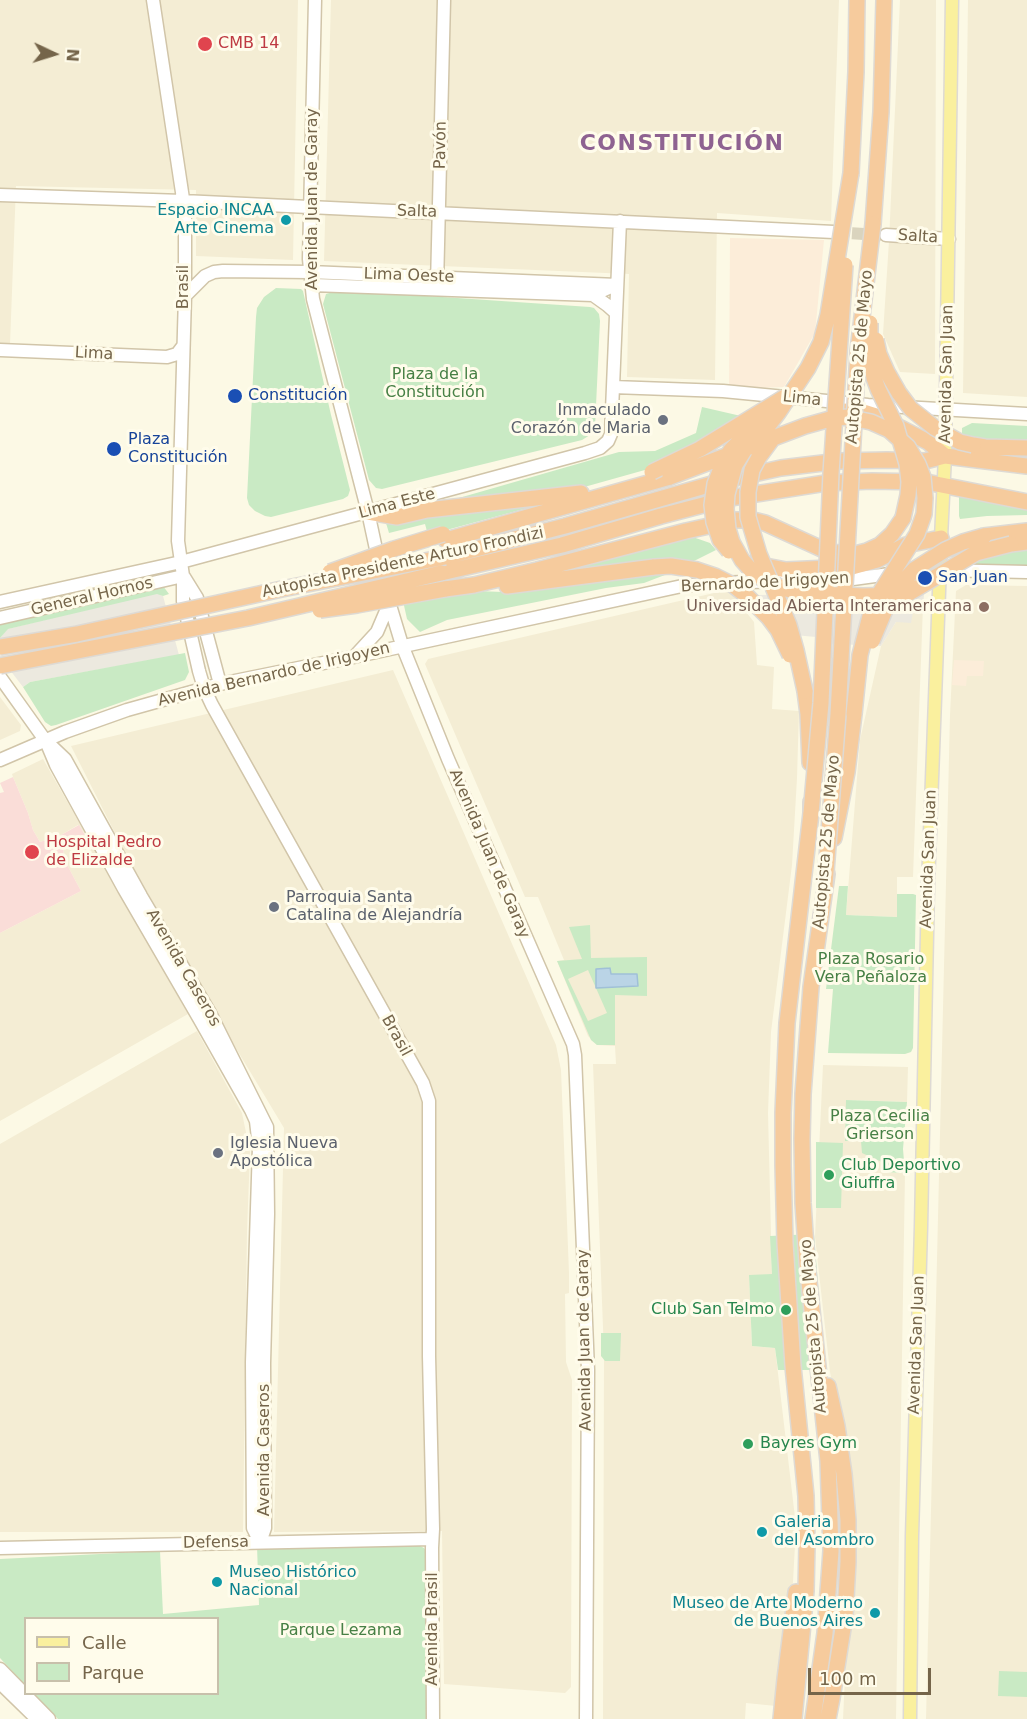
<!DOCTYPE html>
<meta charset="utf-8">
<style>
body{margin:0}
#map{position:relative;width:1027px;height:1719px;overflow:hidden;background:#fcf9e5;font-family:"DejaVu Sans",sans-serif}
canvas{display:block}
.legend{position:absolute;left:24px;top:1617px;width:195px;height:78px;box-sizing:border-box;background:#fffceb;border:2px solid #c8c0ab;margin:0;padding:8px 10px;list-style:none;font-size:18px;color:#75654a}
.legend li{display:flex;align-items:center;gap:12px;height:30px}
.legend b{width:30px;border:2px solid #c8c0ab}
.north{position:absolute;left:24px;top:24px;width:60px;height:60px;-webkit-text-stroke:4px #fffceb;paint-order:stroke;rotate:94deg;font-size:16px;font-weight:700;line-height:24px;text-align:center;color:#75654a}
.north::after{content:'';display:block;margin:auto;width:21px;height:27px;background:#75654a;clip-path:polygon(50% 0,100% 100%,50% 72%,0 100%)}
.scale{position:absolute;left:808px;top:1668px;width:123px;height:27px;box-sizing:border-box;border:3px solid #75654a;border-top:0;padding-left:8px;font-size:18px;line-height:21px;white-space:nowrap;color:#75654a;-webkit-text-stroke:4px #fffceb;paint-order:stroke}
</style>
<div id="map">
<canvas width="1027" height="1719"></canvas>
<ul class="legend">
<li><b style="height:8px;background:#faf09e"></b>Calle</li>
<li><b style="height:16px;background:#c9eac4"></b>Parque</li>
</ul>
<div class="north">N</div>
<div class="scale">100 m</div>
</div>
<script>
const context = document.querySelector('canvas').getContext('2d');
context.lineJoin = 'round';
function fill(path, color) { context.fillStyle = color; context.fill(path, 'evenodd'); }
const toPath = rows => new Path2D(rows.map(r => 'M' + r).join(''));
function strokePath(path, color, width, dash) { context.strokeStyle = color; context.lineWidth = width; context.lineCap = dash ? 'butt' : 'round'; context.setLineDash(dash || []); context.stroke(path); }
function drawText(font, color, halo, rows, align = 'center') {
  context.font = font + ' "DejaVu Sans",sans-serif'; context.lineWidth = 6; context.setLineDash([]); context.textBaseline = 'middle'; context.strokeStyle = halo; context.fillStyle = color; for (const [text, x, y, turn = 0] of rows) {
    context.save(); context.translate(x, y); context.rotate((+turn || 0) * Math.PI / 180); context.textAlign = isNaN(turn) ? turn : align; if (halo) context.strokeText(text, 0, 0); context.fillText(text, 0, 0); context.restore();
  }
}
const residential = toPath([
 [0,0,298,0,293,260,196,256,196,190,16,186,10,344,0,343],
 [331,0,839,0,831,221,717,213,715,380,627,377,629,274,324,261],
 [900,0,936,0,935,374,900,372,883,334,889,241],
 [968,0,1027,0,1027,397,963,393],
 [966,585,1027,586,1027,1719,926,1719,950,715,956,591],
 [730,592,754,622,757,665,774,667,772,709,799,711,797,778,792,865,771,1032,768,1113,772,1275,749,1275,752,1346,775,1348,796,1526,793,1582,779,1664,776,1706,746,1703,745,1719,603,1719,604,1354,593,1064,616,1064,615,1046,597,1045,588,1036,557,961,564,960,538,897,525,897,425,664,428,659,714,593],
 [914,605,923,605,913,877,897,877,897,917,846,915,860,740,881,646,896,622],
 [393,670,556,1045,561,1070,569,1273,569,1293,565,1294,566,1362,572,1380,571,1687,565,1693,444,1684,442,1531,274,1532,284,1128,213,1010,121,845,71,746],
 [0,697,21,725,20,731,0,740],
 [43,759,188,1014,0,1121,0,933,81,891,64,859,63,845,85,834,78,825,61,835,40,842,33,830,28,813,13,777,12,774],
 [197,1031,242,1113,250,1152,247,1231,243,1532,0,1532,0,1144],
 [823,1065,908,1067,907,1102,847,1100,845,1141,861,1141,884,1163,884,1172,905,1173,896,1719,843,1719,851,1551,851,1480,830,1372,815,1237]
]);
const commercial = toPath([
 [730,238,824,240,815,333,784,387,729,389],
 [954,660,984,661,983,676,967,676,966,686,952,685]
]);
const industrial = toPath([
 [157,593,163,596,179,655,30,682,23,687,0,657,0,638,7,629],
 [922,593,924,595,923,605,914,606,911,623,896,622,881,646,815,643,816,637,783,634,756,595]
]);
const medical = toPath([
 [13,777,28,813,33,830,40,842,61,835,79,825,85,835,63,845,64,859,81,891,0,933,0,793,4,792,0,783]
]);
const green = toPath([
 [276,288,301,289,303,291,331,415,350,490,348,496,343,499,271,517,265,516,255,511,249,505,247,498,256,317,257,308,264,297],
 [339,290,590,307,594,308,599,314,600,321,595,427,593,431,590,435,582,440,390,487,382,489,376,488,369,480,323,304,326,294],
 [702,407,741,416,652,468,570,491,431,506,619,452,655,451,696,433],
 [972,423,1027,426,1027,443,992,444,962,436,962,428],
 [959,496,1027,507,1027,515,987,516,960,519,959,516],
 [535,506,428,535,425,524,389,533,386,523,392,519],
 [690,536,710,543,716,550,670,573,644,583,606,588,447,620,420,632,407,619,403,601,477,591,503,592,529,580],
 [1027,548,1027,565,968,566,983,558],
 [163,586,169,594,163,596,157,594,8,629,0,638,0,623],
 [185,653,189,672,185,680,56,725,51,726,45,722,23,687,30,682],
 [839,886,848,886,846,915,897,917,897,894,913,894,916,895,913,1048,911,1052,905,1054,828,1053,833,989,826,989],
 [590,925,591,958,647,957,647,996,615,995,615,1045,597,1045,591,1040,557,961,582,959,569,927],
 [588,970,607,1013,588,1021,568,979],
 [846,1100,907,1102,903,1149,905,1173,883,1172,884,1163,862,1153,861,1141,845,1141],
 [816,1142,843,1143,841,1208,816,1208],
 [814,1234,825,1370,778,1370,775,1348,752,1346,749,1275,772,1274,770,1236],
 [601,1333,621,1333,620,1361,605,1361,601,1356],
 [418,1545,424,1548,427,1552,426,1719,58,1719,34,1694,218,1694,218,1618,26,1618,25,1685,0,1658,0,1559,160,1551,163,1614,259,1605,257,1546],
 [999,1671,1027,1672,1027,1697,998,1696]
]);
const water = toPath([
 [610,968,611,974,637,974,638,986,596,988,596,969,610,968]
]);
const secondaryTunnel = toPath([
 [834,232,881,235]
]);
const secondary = toPath([
 [153,0,185,212,185,296,178,541,183,576,183,601,199,671,204,688,212,705,423,1083,429,1101,429,1356,433,1529,432,1548,433,1719],
 [315,0,309,259,313,299,368,512,379,563],
 [0,195,183,201,834,232],
 [886,235,949,239],
 [312,285,593,295,613,286],
 [437,285,444,0],
 [593,295,607,305,616,313],
 [185,296,205,276,214,272,223,271,310,272,617,285],
 [0,350,167,357,177,354,183,346],
 [613,387,723,391,868,405,1027,414],
 [184,577,197,598,220,684],
 [386,592,402,645,448,759,573,1044,575,1055,588,1370,586,1719],
 [0,602,181,562,585,453,600,448,608,441,611,434,620,221],
 [0,618,183,576],
 [354,657,377,632,389,604],
 [0,677,45,740,65,759,141,896,210,1013,267,1127,268,1214,264,1363,265,1528,260,1542],
 [48,746,56,765,124,889,200,1020,251,1110,256,1121,259,1147,252,1362,253,1528,260,1542],
 [0,760,65,732,127,710,220,684,353,657,682,586,714,583,853,579,904,572,940,570,1027,572],
 [0,1548,432,1539],
 [0,1669,49,1719],
 [0,1683,37,1719]
]);
const primary = toPath([
 [910,1719,912,1536,921,1227,928,886,941,538,945,456,952,0]
]);
const highway = toPath([
 [851,173,856,72,857,0],
 [873,224,881,112,884,0],
 [843,411,863,412,879,417,928,442,945,456],
 [973,445,985,447,1027,448],
 [368,512,397,517,427,510,581,493],
 [984,536,1027,531],
 [446,540,670,477],
 [1011,544,1027,542],
 [445,557,565,526,726,480,781,468,840,461,887,460,925,461,945,456,1027,466],
 [755,564,786,570,852,567,877,560,906,545,941,538],
 [441,573,562,545,661,516,730,498,826,483,872,481,926,482,1027,502],
 [507,586,654,567],
 [445,589,474,585,537,570,686,531,736,520,753,520,765,523,824,550,843,554,855,554,867,551,880,545,892,534,903,518],
 [805,691,808,714,810,763],
 [834,838,847,772,854,714],
 [781,1719,785,1679,796,1592],
 [794,1719,806,1591,807,1544,806,1496,793,1366,785,1243,783,1165,783,1113,787,1023,811,813,811,802],
 [813,1719,825,1633,831,1551,828,1461,807,1263,803,1203,802,1139,803,1094,811,987,827,874],
 [828,1719,832,1698,845,1616,848,1562,848,1520,844,1474,837,1426,828,1386]
]);
const highwayBridge = toPath([
 [851,173,828,315,821,342,808,368,778,413,768,426,745,449,735,465,727,494,726,509,728,529,732,542,742,560,750,569,763,579,780,587,801,593,863,596,900,595,909,593,976,553,1011,544],
 [870,323,870,355,874,378,878,389,896,426,907,464,909,482,908,495,903,518],
 [876,340,879,354,887,372,899,393,911,409,935,428,960,442,973,445],
 [773,438,759,457,752,470,748,492,748,517,759,554,789,625,796,650,805,691],
 [652,472,700,449,785,397],
 [670,477,805,426,830,419,847,417,871,422,889,430,908,447,918,464,923,477,925,498,924,514,917,534,881,591,871,612,860,655,854,714],
 [729,551,720,540,714,522,712,505,715,484,723,463,731,450,759,422],
 [654,567,671,566,697,570,715,576,733,585,748,597,769,618,778,630,790,655],
 [330,572,394,549,443,534],
 [320,610,357,605,445,589],
 [872,641,888,603,900,585,915,569,945,550,963,542,984,536],
 [0,647,77,634,282,589,445,557],
 [0,666,248,618,441,573],
 [811,813,821,703,831,473,845,265],
 [825,885,838,714,858,351,873,224]
]);
const markers = [
 [205,44,8,"#e0444e"],
 [286,220,6,"#0f9aa8"],
 [235,396,8,"#1a4fb4"],
 [663,420,6,"#6b7280"],
 [114,449,8,"#1a4fb4"],
 [925,578,8,"#1a4fb4"],
 [984,607,6,"#8d6e63"],
 [32,852,8,"#e0444e"],
 [274,907,6,"#6b7280"],
 [218,1153,6,"#6b7280"],
 [829,1175,6,"#2e9e5b"],
 [786,1310,6,"#2e9e5b"],
 [748,1444,6,"#2e9e5b"],
 [762,1532,6,"#0f9aa8"],
 [217,1582,6,"#0f9aa8"],
 [875,1613,6,"#0f9aa8"]
];
const healthNames = [
 ["CMB 14",218,44],
 ["Hospital Pedro",46,843],
 ["de Elizalde",46,861]
];
const streetNames = [
 ["Pavón",441,145,-89],
 ["Avenida Juan de Garay",313,199,-90],
 ["Salta",417,212,2],
 ["Salta",918,237,4],
 ["Lima Oeste",409,276,2],
 ["Brasil",184,287,-90],
 ["Lima",94,354,3],
 ["Autopista 25 de Mayo",860,357,-85],
 ["Avenida San Juan",947,374,-89],
 ["Lima",802,399,6],
 ["Lima Este",397,504,-15],
 ["Autopista Presidente Arturo Frondizi",403,563,-12],
 ["Bernardo de Irigoyen",765,583,-3],
 ["General Hornos",92,597,-13],
 ["Avenida Bernardo de Irigoyen",274,675,-13],
 ["Autopista 25 de Mayo",827,842,-85],
 ["Avenida Juan de Garay",489,854,67],
 ["Avenida San Juan",929,859,-88],
 ["Avenida Caseros",183,968,60],
 ["Brasil",396,1036,61],
 ["Autopista 25 de Mayo",814,1326,-95],
 ["Avenida Juan de Garay",585,1340,-91],
 ["Avenida San Juan",917,1345,-88],
 ["Avenida Caseros",265,1450,-90],
 ["Defensa",216,1543,-1],
 ["Avenida Brasil",433,1629,-90]
];
const cultureNames = [
 ["Espacio INCAA",274,211],
 ["Arte Cinema",274,229],
 ["Galeria",774,1523,"left"],
 ["del Asombro",774,1541,"left"],
 ["Museo Histórico",229,1573,"left"],
 ["Nacional",229,1591,"left"],
 ["Museo de Arte Moderno",863,1604],
 ["de Buenos Aires",863,1622]
];
const parkNames = [
 ["Plaza de la",435,375],
 ["Constitución",435,393],
 ["Plaza Rosario",871,960],
 ["Vera Peñaloza",871,978],
 ["Plaza Cecilia",880,1117],
 ["Grierson",880,1135],
 ["Parque Lezama",341,1631]
];
const transitNames = [
 ["Constitución",248,396],
 ["Plaza",128,440],
 ["Constitución",128,458],
 ["San Juan",938,578]
];
const worshipNames = [
 ["Inmaculado",651,411,"right"],
 ["Corazón de Maria",651,429,"right"],
 ["Parroquia Santa",286,898],
 ["Catalina de Alejandría",286,916],
 ["Iglesia Nueva",230,1144],
 ["Apostólica",230,1162]
];
const educationNames = [
 ["Universidad Abierta Interamericana",972,607]
];
const leisureNames = [
 ["Club Deportivo",841,1166],
 ["Giuffra",841,1184],
 ["Club San Telmo",774,1310,"right"],
 ["Bayres Gym",760,1444]
];
const districtNames = [
 ["CONSTITUCIÓN",682,144]
];
fill(residential, '#f4edd4');
fill(commercial, '#fcedd9');
fill(industrial, '#ece9df');
fill(medical, '#faddd8');
fill(green, '#c9eac4');
fill(water, '#bad4e6');
strokePath(water, '#a0c0d7', 1.5);
strokePath(secondaryTunnel, '#dad4be', 12, [12, 6]);
strokePath(secondary, '#d1c5a9', 15);
strokePath(primary, '#dedad4', 15);
strokePath(highway, '#dedad4', 18);
strokePath(secondary, '#fff', 12);
strokePath(primary, '#faf09e', 12);
strokePath(highway, '#f6cb9d', 15);
strokePath(highwayBridge, '#dedad4', 18, []);
strokePath(highwayBridge, '#f6cb9d', 15);
for (const [x, y, r, color] of markers) { const dot = new Path2D(); dot.arc(x, y, r, 0, 2 * Math.PI); context.fillStyle = color; context.fill(dot); strokePath(dot, '#fffceb', 2); }
drawText('16px', '#be3a42', '#fffceb', healthNames, 'left');
drawText('16px', '#75654a', '#fffceb', streetNames);
drawText('16px', '#0d838f', '#fffceb', cultureNames, 'right');
drawText('16px', '#478045', '#fffceb', parkNames);
drawText('16px', '#164399', '#fffceb', transitNames, 'left');
drawText('16px', '#5b616d', '#fffceb', worshipNames, 'left');
drawText('16px', '#785e54', '#fffceb', educationNames, 'right');
drawText('16px', '#27864d', '#fffceb', leisureNames, 'left');
context.letterSpacing = '1.5px';
drawText('bold 22px', '#8e6291', '#fffceb', districtNames);
context.letterSpacing = '0px';
</script>
